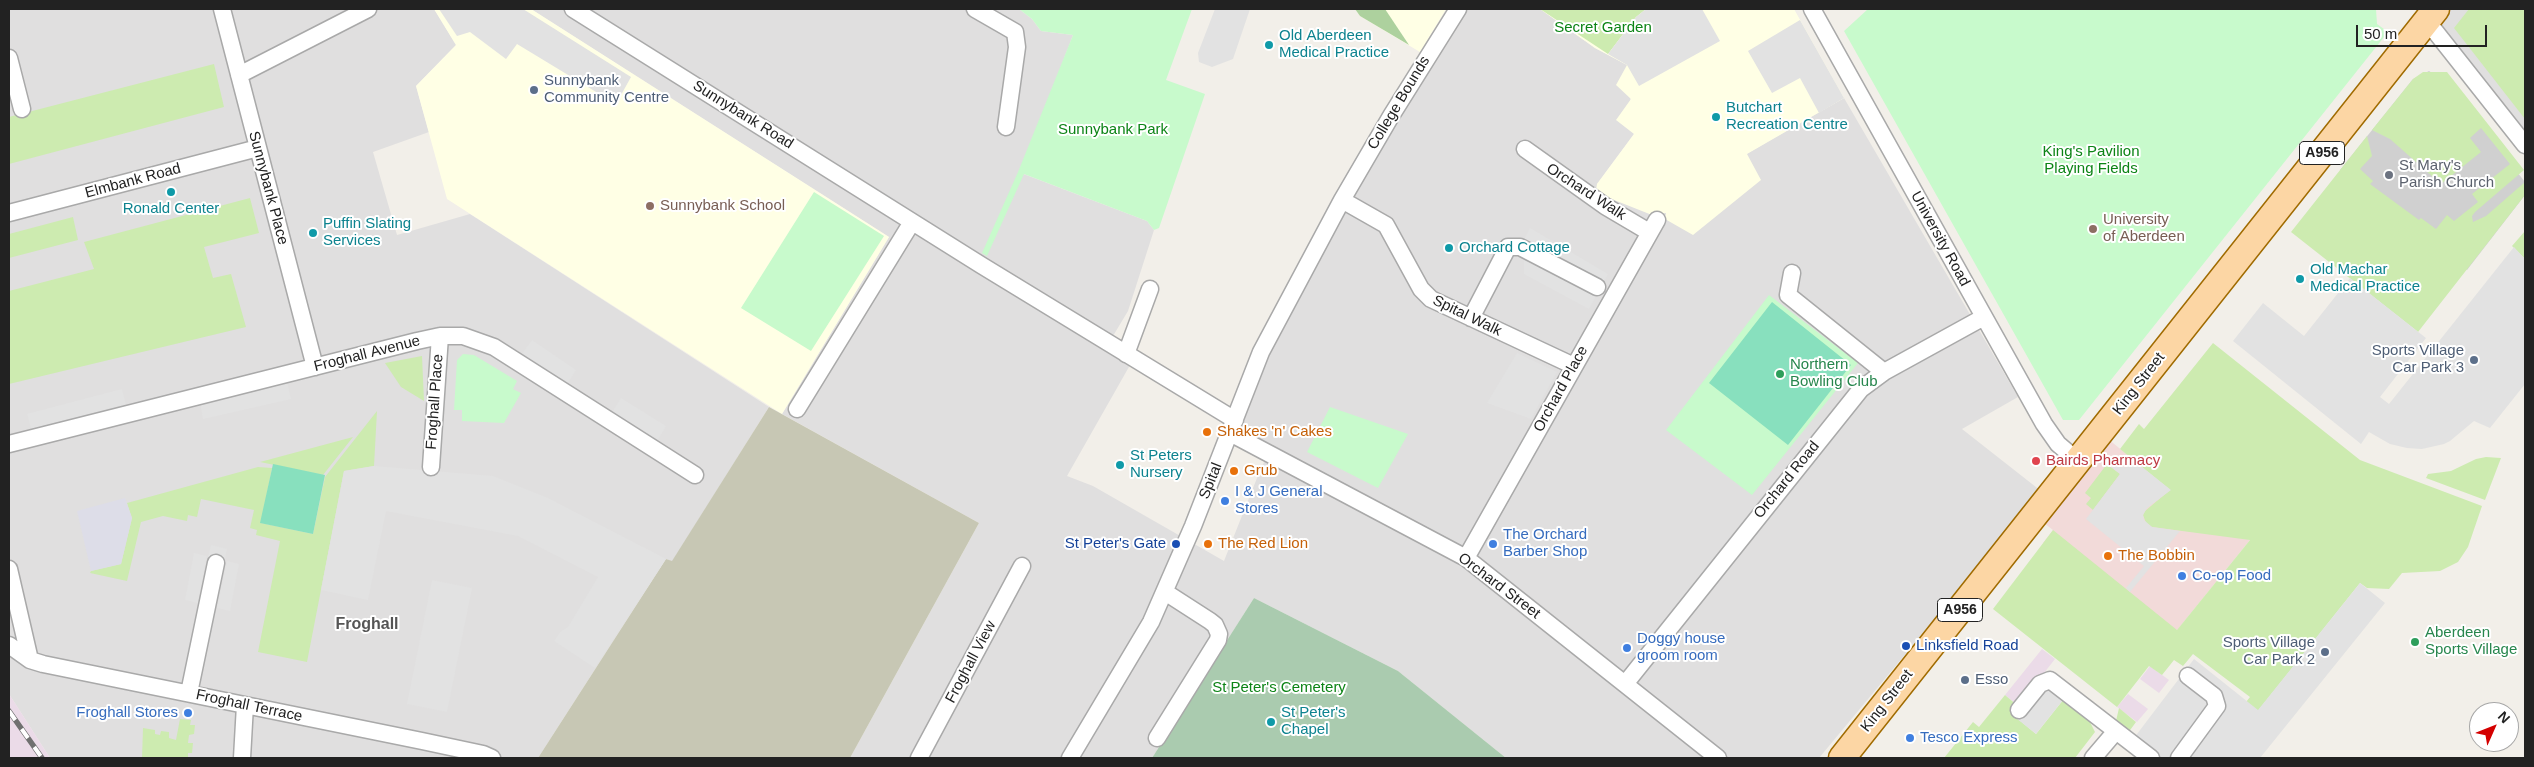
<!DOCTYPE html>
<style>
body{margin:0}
#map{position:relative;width:2534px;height:767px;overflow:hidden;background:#f2efe9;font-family:Helvetica,sans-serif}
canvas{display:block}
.frame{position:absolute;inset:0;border:10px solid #222;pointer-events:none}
.north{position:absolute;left:2469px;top:702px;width:50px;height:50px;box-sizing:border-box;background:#fff;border:1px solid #a7a7a7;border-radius:50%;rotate:46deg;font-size:14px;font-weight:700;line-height:20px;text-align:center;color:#222}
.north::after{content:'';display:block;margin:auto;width:18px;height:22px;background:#d40000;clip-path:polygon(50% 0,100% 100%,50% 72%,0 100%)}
.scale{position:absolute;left:2356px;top:25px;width:131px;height:22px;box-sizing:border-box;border:2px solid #222;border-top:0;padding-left:6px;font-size:15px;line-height:18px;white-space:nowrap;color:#222;-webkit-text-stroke:4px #fff;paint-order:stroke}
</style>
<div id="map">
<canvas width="2534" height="767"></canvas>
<div class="frame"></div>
<div class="north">N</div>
<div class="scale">50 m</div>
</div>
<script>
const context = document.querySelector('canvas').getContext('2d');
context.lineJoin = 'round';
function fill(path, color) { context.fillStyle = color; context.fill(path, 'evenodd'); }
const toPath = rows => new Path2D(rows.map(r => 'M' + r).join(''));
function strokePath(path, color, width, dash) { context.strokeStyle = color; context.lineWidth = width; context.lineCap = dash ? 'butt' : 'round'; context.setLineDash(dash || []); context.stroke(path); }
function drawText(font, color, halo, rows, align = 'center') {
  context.font = font + ' Helvetica,sans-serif'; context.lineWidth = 4; context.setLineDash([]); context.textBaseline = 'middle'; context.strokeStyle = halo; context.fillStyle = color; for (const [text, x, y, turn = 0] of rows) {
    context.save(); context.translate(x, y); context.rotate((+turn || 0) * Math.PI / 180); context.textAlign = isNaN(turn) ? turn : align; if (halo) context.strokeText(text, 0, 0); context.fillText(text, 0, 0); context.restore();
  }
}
const residential = toPath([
 [9,9,434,9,456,45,416,86,429,132,373,152,397,235,470,214,769,407,672,562,666,559,538,758,50,758,9,694],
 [531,9,1019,9,1032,19,1041,31,1073,35,1021,173,1147,221,1154,230,1128,311,1113,336,1138,351,1067,476,1093,486,1224,561,1261,468,1273,445,1237,429,1261,367,1407,100,1466,9,1540,9,1595,48,1627,65,1634,134,1597,184,1746,154,1844,98,2018,397,1962,429,2041,491,1819,758,1506,758,1398,671,1254,598,1152,758,850,758,979,523,782,414,889,237],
 [2436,9,2525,9,2525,145,2427,21]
]);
const commercial = toPath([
 [2102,434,2196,511,2250,540,2174,634,2043,543,2053,530,2036,517]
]);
const industrial = toPath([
 [2042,649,2055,659,2018,706,2005,695],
 [2150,666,2169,680,2159,693,2140,679],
 [9,694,20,711,50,758,9,758],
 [2128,694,2148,709,2137,722,2117,707]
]);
const education = toPath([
 [434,9,531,9,889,237,782,414,447,199,416,86,456,45],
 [1355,9,1446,9,1420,52,1360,16],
 [1540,9,1794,9,1844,98,1747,154,1761,180,1693,235,1665,219,1666,213,1652,215,1599,194,1596,190,1597,184,1634,134,1616,120,1631,99,1616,85,1627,65,1595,48]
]);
const religious = toPath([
 [2429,71,2446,82,2525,182,2525,195,2467,270,2340,170,2413,79]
]);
const construction = toPath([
 [769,407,979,523,850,758,538,758,666,559,672,561]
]);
const grass = toPath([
 [1540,9,1646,9,1636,17,1608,54],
 [2469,9,2525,9,2525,119,2454,28],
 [214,64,224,107,9,164,9,117],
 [2423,72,2447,72,2524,170,2475,212,2472,216,2473,222,2486,216,2525,182,2525,195,2418,332,2291,232,2367,136,2372,156,2360,169,2373,181,2370,184,2419,220,2421,218,2436,229,2447,215,2454,221,2478,202,2472,194,2510,164,2481,128,2470,138,2481,152,2441,184,2390,139,2372,130,2413,79],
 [250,198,259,233,204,247,213,278,231,274,246,327,9,384,9,291,94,269,84,242],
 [73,217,78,240,9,258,9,234],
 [2525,231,2525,256,2524,258,2512,246],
 [2213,343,2360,460,2482,506,2468,547,2458,562,2440,571,2402,573,2389,589,2367,588,2360,583,2258,711,2246,702,2250,697,2193,654,2183,666,2174,660,2162,675,2149,666,2117,707,1993,609,2053,530,2177,630,2250,540,2152,527,2146,523,2143,515,2145,511,2170,490,2120,449,2139,424,2144,429],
 [422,356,424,401,401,387,385,363],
 [377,411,374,466,344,471,307,662,258,652,280,541,256,535,257,530,250,528,254,510,201,499,197,517,188,515,187,521,163,516,141,522,127,581,90,573,91,571,121,564,132,518,127,503,258,467,272,468,261,523,313,534,325,477],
 [353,437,323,475,260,462],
 [2486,457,2501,458,2485,500,2426,478,2428,474,2451,471,2476,459],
 [2107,464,2120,474,2093,510,2086,504,2091,498,2085,493],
 [2005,695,2018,706,2011,713,2036,734,2063,700,2090,722,2095,732,2075,758,1944,758,1973,722,1979,727],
 [2119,708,2136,722,2128,733,2116,721],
 [180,719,191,720,190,725,195,725,194,734,189,735,188,743,193,743,192,753,188,753,188,758,142,758,143,728,155,730,155,734,160,735,161,731,169,732,169,738,176,740]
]);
const forest = toPath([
 [1355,9,1385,9,1409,45,1360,16]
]);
const cemetery = toPath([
 [1254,598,1398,671,1506,758,1152,758]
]);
const park = toPath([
 [1019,9,1192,9,1166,80,1205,94,1159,228,1154,230,1147,221,1024,174,987,256,982,253,1018,172,1073,35,1041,31,1032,19],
 [1868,9,2376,9,2377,24,2388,32,2079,420,2063,420,1844,31],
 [814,192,884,236,811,351,741,308],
 [1769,295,1858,363,1752,495,1666,430],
 [463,354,474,355,517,381,513,389,521,393,504,423,462,421,462,410,454,410,457,360],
 [1330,407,1408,434,1378,488,1307,452]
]);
const pitch = toPath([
 [1772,302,1851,365,1788,445,1709,383],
 [273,464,325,475,313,534,260,523]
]);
const parking = toPath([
 [439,9,523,9,631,77,616,104,517,44,506,59,470,32,457,36],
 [1215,9,1250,9,1233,59,1212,67,1199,62,1198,53],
 [1646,9,1702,9,1720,41,1639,86,1627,65,1608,54,1636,17],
 [1800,20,1844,98,1819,113,1800,78,1772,93,1748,51],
 [1530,228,1608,274,1589,309,1524,274,1524,258,1520,247],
 [2514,247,2525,259,2525,384,2490,428,2474,421,2450,441,2444,444,2422,449,2407,448,2390,444,2369,432,2361,444,2233,341,2263,303,2304,336,2350,278,2426,338,2380,397,2389,404],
 [532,340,576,370,566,386,521,355],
 [1517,353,1557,372,1531,419,1487,403],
 [287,382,291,399,203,419,200,402],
 [122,389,126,404,31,429,27,414],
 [621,398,666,426,655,445,609,417],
 [2112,458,2125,468,2132,459,2171,490,2147,508,2143,515,2144,520,2152,527,2180,531,2130,592,2126,588,2144,566,2086,519,2120,474,2107,464],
 [374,466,493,476,548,498,666,559,595,668,554,641,560,632,568,627,598,577,518,536,386,511,368,600,321,590,344,471],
 [211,545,227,549,225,560,208,557],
 [194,553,207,556,198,603,185,600],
 [227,561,239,564,230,611,217,608],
 [432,580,472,588,447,712,407,704],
 [2360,583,2385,603,2260,758,2161,758,2134,738,2194,659,2258,710],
 [2038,680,2063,700,2036,734,2011,714]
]);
const plaza = toPath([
 [125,498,132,518,121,564,91,571,77,511]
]);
const street = toPath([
 [222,9,315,367],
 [573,9,981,265,1235,420],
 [975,9,1015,32,1017,47,1006,127],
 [1812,9,2044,424,2058,444,2078,461],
 [2427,21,2525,145],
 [9,58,22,109],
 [239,75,368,9],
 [1525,149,1605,206,1649,232],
 [1342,200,1386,225,1421,289,1431,299,1574,366],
 [9,213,258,148],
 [1792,273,1788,295,1884,372],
 [1471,318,1508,247,1520,247,1597,287],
 [1126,354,1150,289],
 [797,409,912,222],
 [1230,433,1466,558,1718,758],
 [9,444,417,341,440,336,463,336,494,347,695,475],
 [431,467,440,336],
 [1466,558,1657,220],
 [9,569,30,660],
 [9,645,30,660,43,664,422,741,483,754,492,758],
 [1625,684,1861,389,1884,372,1984,317],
 [189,693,216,563],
 [2019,710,2040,684,2050,680,2151,758],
 [1157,738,1218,640,1219,634,1215,625,1210,621,1165,592],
 [242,758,245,705],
 [919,758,1022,566],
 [1070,758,1151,622,1193,526,1261,352,1342,200,1391,116,1458,9],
 [2093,758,2116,731],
 [2179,758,2217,706,2214,696,2188,676]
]);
const primary = toPath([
 [1842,758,2436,9]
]);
const rail = toPath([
 [9,711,42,758]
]);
const markers = [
 [1269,45,5,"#0f9aa8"],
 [534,90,5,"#5c6f8a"],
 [1716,117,5,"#0f9aa8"],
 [2389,175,5,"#6b7280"],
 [171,192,5,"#0f9aa8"],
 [650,206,5,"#8d6e63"],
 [2093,229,5,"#8d6e63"],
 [313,233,5,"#0f9aa8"],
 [1449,248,5,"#0f9aa8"],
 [2300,279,5,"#0f9aa8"],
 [2474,360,5,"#5c6f8a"],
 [1780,374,5,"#2e9e5b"],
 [1207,432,5,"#e8710a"],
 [2036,461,5,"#e0444e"],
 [1120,465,5,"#0f9aa8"],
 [1234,471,5,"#e8710a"],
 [1225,501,5,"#3f7fe0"],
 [1176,544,5,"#1a4fb4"],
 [1208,544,5,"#e8710a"],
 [1493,544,5,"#3f7fe0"],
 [2108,556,5,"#e8710a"],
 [2182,576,5,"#3f7fe0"],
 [2415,642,5,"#2e9e5b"],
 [1906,646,5,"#1a4fb4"],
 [1627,648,5,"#3f7fe0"],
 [2325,652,5,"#5c6f8a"],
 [1965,680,5,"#5c6f8a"],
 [188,713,5,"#3f7fe0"],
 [1271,722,5,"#0f9aa8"],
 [1910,738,5,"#3f7fe0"]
];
const shields = [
 [2322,153,45],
 [1960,610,45]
];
const shieldNames = [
 ["A956",2322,153],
 ["A956",1960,610]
];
const parkNames = [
 ["Secret Garden",1603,28],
 ["Sunnybank Park",1113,130],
 ["King's Pavilion",2091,152],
 ["Playing Fields",2091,169],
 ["St Peter's Cemetery",1279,688]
];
const cultureNames = [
 ["Old Aberdeen",1279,36],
 ["Medical Practice",1279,53],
 ["Butchart",1726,108],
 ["Recreation Centre",1726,125],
 ["Ronald Center",171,209,"center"],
 ["Puffin Slating",323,224],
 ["Services",323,241],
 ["Orchard Cottage",1459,248],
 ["Old Machar",2310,270],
 ["Medical Practice",2310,287],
 ["St Peters",1130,456],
 ["Nursery",1130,473],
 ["St Peter's",1281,713],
 ["Chapel",1281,730]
];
const serviceNames = [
 ["Sunnybank",544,81],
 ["Community Centre",544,98],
 ["Sports Village",2464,351,"right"],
 ["Car Park 3",2464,368,"right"],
 ["Sports Village",2315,643,"right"],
 ["Car Park 2",2315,660,"right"],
 ["Esso",1975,680]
];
const streetNames = [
 ["College Bounds",1399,103,-59],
 ["Sunnybank Road",743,115,32],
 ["Elmbank Road",133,181,-15],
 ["Sunnybank Place",268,188,75],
 ["Orchard Walk",1586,192,33],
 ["University Road",1940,239,61],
 ["Spital Walk",1467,316,26],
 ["Froghall Avenue",367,354,-14],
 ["King Street",2139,384,-52],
 ["Orchard Place",1561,389,-61],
 ["Froghall Place",435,402,-86],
 ["Orchard Road",1787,480,-51],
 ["Spital",1211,481,-68],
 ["Orchard Street",1499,586,37],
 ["Froghall View",971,662,-62],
 ["King Street",1887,701,-52],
 ["Froghall Terrace",249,706,12]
];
const worshipNames = [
 ["St Mary's",2399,166],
 ["Parish Church",2399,183]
];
const educationNames = [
 ["Sunnybank School",660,206],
 ["University",2103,220],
 ["of Aberdeen",2103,237]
];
const leisureNames = [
 ["Northern",1790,365],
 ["Bowling Club",1790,382],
 ["Aberdeen",2425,633],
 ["Sports Village",2425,650]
];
const foodNames = [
 ["Shakes 'n' Cakes",1217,432],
 ["Grub",1244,471],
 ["The Red Lion",1218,544],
 ["The Bobbin",2118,556]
];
const healthNames = [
 ["Bairds Pharmacy",2046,461]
];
const shopNames = [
 ["I & J General",1235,492],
 ["Stores",1235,509],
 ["The Orchard",1503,535],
 ["Barber Shop",1503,552],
 ["Co-op Food",2192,576],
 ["Doggy house",1637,639],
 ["groom room",1637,656],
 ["Froghall Stores",178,713,"right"],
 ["Tesco Express",1920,738]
];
const transitNames = [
 ["St Peter's Gate",1166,544],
 ["Linksfield Road",1916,646,"left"]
];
const neighbourhoodNames = [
 ["Froghall",367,625]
];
fill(residential, '#e0dfdf');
fill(commercial, '#f2dad9');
fill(industrial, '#ebdbe8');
fill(education, '#ffffe5');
fill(religious, '#d0d0d0');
fill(construction, '#c7c7b4');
fill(grass, '#cdebb0');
fill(forest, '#add19e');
fill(cemetery, '#aacbaf');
fill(park, '#c8facc');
fill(pitch, '#88e0be');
fill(parking, '#e2e2e2');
fill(plaza, '#dddde8');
strokePath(street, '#a9a9a9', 19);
strokePath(primary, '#a06b00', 29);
strokePath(street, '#fff', 16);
strokePath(primary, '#fcd6a4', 26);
strokePath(rail, '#707070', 5.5);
strokePath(rail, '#fff', 4, [11]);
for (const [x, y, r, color] of markers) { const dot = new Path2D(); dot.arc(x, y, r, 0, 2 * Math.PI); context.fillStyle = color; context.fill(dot); strokePath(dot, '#fff', 2); }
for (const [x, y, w] of shields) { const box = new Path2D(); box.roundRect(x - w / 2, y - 11.5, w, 23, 4); context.fillStyle = '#fff'; context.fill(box); strokePath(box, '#222', 1); }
drawText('bold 14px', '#222', null, shieldNames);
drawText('15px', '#0c8416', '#fff', parkNames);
drawText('15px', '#0d838f', '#fff', cultureNames, 'left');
drawText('15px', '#4e5e75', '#fff', serviceNames, 'left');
drawText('15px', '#222', '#fff', streetNames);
drawText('15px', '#5b616d', '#fff', worshipNames, 'left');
drawText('15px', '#785e54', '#fff', educationNames, 'left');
drawText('15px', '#27864d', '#fff', leisureNames, 'left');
drawText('15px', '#c56008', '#fff', foodNames, 'left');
drawText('15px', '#be3a42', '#fff', healthNames, 'left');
drawText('15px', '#366cbe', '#fff', shopNames, 'left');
drawText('15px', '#164399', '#fff', transitNames, 'right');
drawText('bold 16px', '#555', '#fff', neighbourhoodNames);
</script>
